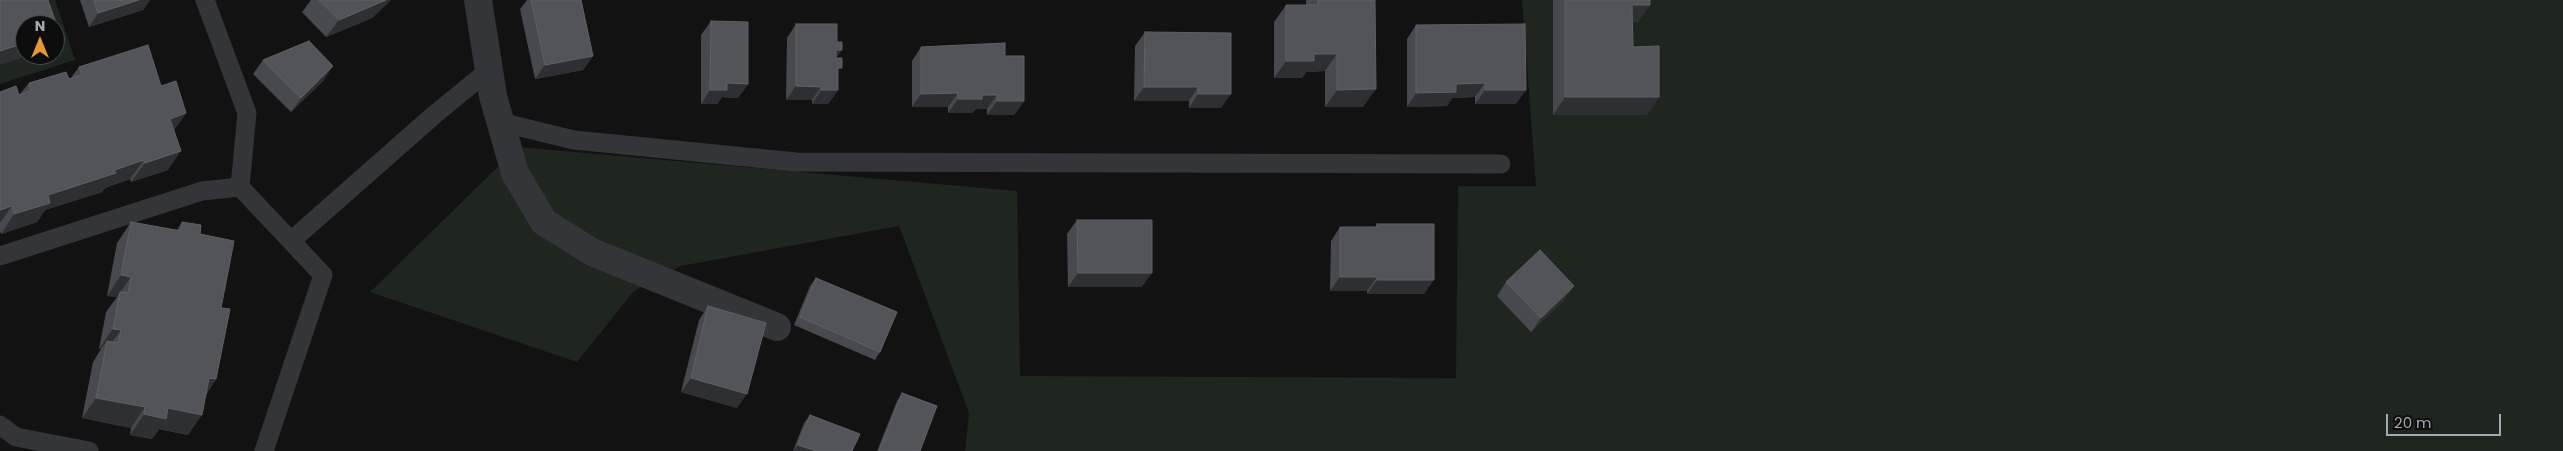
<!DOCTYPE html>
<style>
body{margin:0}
#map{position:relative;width:2563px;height:451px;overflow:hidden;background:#121213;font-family:Poppins,sans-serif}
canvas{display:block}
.north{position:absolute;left:15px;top:15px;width:50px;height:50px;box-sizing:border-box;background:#0d0d0e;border:1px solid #494c50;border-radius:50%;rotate:0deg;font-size:14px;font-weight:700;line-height:20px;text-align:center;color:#a4aab3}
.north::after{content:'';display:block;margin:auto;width:18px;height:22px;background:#e69738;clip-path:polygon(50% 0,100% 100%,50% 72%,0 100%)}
.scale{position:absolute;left:2386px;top:414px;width:115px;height:22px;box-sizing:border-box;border:2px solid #a4aab3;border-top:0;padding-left:6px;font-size:15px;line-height:18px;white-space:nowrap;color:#a4aab3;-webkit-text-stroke:4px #0d0d0e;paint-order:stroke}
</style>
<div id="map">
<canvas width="2563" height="451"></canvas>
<div class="north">N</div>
<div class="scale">20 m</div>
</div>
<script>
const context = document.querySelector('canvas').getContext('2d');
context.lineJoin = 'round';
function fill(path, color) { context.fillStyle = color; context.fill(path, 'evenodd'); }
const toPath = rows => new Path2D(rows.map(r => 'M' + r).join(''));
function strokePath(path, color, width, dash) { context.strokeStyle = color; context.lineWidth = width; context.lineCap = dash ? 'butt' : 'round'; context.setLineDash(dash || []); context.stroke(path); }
const green = toPath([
 [0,0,55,0,75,60,0,84],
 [25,25,55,25,55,55,25,55],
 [1522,0,2563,0,2563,451,965,451,969,413,899,226,681,266,634,291,577,362,370,292,518,147,1017,191,1020,376,1456,378,1458,186,1536,186]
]);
const lane = toPath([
 [205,0,247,113,240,187],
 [500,122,574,140,796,162,1501,164],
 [291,241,434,115,489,70],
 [0,256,202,191,240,187,323,275,264,451],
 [0,425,16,437,89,451]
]);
const street = toPath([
 [478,0,493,96,515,173,544,222,592,252,777,327]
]);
const wall = toPath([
 [80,0,150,0,143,10,89,27],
 [311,0,391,0,372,18,326,37,302,12],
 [527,0,581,0,593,56,583,70,535,79,520,9],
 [1306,0,1375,0,1363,107,1325,107,1325,71,1306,72,1302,78,1274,78,1274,22,1286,5,1306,5],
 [1553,0,1650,0,1638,22,1632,22,1633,47,1647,115,1553,115],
 [711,21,748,84,738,98,722,97,717,104,701,104,701,35],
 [796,24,837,58,838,73,838,90,828,104,812,104,812,100,786,100,787,38],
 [1416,25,1516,104,1475,104,1475,97,1452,98,1447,106,1407,107,1407,39],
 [1145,32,1221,108,1189,108,1189,101,1134,101,1135,46],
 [921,47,1005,56,1024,101,1014,115,987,115,987,109,976,109,972,113,948,113,948,107,912,107,912,61],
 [263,60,324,80,291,112,253,74],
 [79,67,161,86,186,113,174,130,168,170,131,182,130,179,105,188,102,192,45,210,37,222,1,234,0,231,0,92,19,95,20,94,29,83,69,79,70,79],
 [1077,220,1142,287,1068,287,1067,234],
 [131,222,177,230,182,222,200,234,221,308,216,379,207,393,188,435,159,429,152,439,130,435,131,428,82,418,93,362,101,349,99,349,106,312,117,297,107,296,117,243],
 [1377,224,1424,294,1367,294,1367,291,1330,291,1331,241,1340,227,1375,227],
 [816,278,880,352,875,360,794,325,810,286],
 [1506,282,1564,300,1531,332,1497,296],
 [708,306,737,408,681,392,699,320],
 [902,393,920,451,877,451,897,401],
 [810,415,852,451,793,451,804,423]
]);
const shadedWall = toPath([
 [139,0,150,0,143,10,89,27,98,13],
 [386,0,391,0,372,18,326,37,339,20],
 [1632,5,1650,5,1638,22,1620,22],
 [25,43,25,55,31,55,0,65,0,51],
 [836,50,842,50,832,64],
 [1314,54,1337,54,1325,71,1306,72,1302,78,1274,78,1286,61],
 [593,56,583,70,535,79,545,65],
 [333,66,324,80,291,112,301,98],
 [727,83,748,84,738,98,722,97,717,104,701,104,710,90],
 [1485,83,1475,97,1452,98,1447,106,1407,107,1416,93,1456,84],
 [796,86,821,87,812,100,786,100],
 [1144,87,1198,87,1189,101,1134,101],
 [1376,89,1363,107,1325,107,1337,90],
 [821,90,838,90,828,104,812,104],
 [1485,90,1526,90,1516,104,1475,104],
 [958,93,948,107,912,107,921,94],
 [1198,94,1231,94,1221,108,1189,108],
 [982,95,997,95,987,109,976,109,972,113,948,113,958,99],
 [1565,97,1659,97,1647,115,1553,115],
 [997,101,1024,101,1014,115,987,115],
 [186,113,172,132,170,119],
 [181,151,168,170,131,182,145,163],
 [144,160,130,179,105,188,102,192,45,210,37,222,1,234,14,214,48,195],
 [12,206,0,223,0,210],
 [1078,273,1152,273,1142,287,1068,287],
 [121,275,131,277,117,297,107,296],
 [1340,277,1377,277,1367,291,1330,291],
 [1377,280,1434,280,1424,294,1367,294],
 [1574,286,1564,300,1531,332,1541,318],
 [113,329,121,330,106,350,107,341,101,349,99,349],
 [209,378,216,379,202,399],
 [691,378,747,394,737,408,681,392],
 [96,398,145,407,131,428,82,418],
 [168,408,202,415,188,435,159,429,152,439,130,435,144,414],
 [798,445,816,451,793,451]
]);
const building = toPath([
 [0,0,48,0,59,32,55,34,55,25,25,25,25,43,0,51,0,0],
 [94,0,139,0,98,13,94,0],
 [319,0,386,0,339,20,319,0],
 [531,0,581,0,593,56,545,65,531,0],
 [1318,0,1375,0,1376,89,1337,90,1337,54,1314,54,1314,61,1286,61,1286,5,1318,5,1318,0],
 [1565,0,1650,0,1650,5,1632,5,1633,47,1659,46,1659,97,1565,97,1565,0],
 [711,21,748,22,748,84,727,83,727,90,710,90,711,21],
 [796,24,837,24,837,42,842,42,842,50,836,50,836,58,842,58,842,68,838,68,838,90,821,90,821,87,796,86,796,24],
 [1525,24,1526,90,1485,90,1485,83,1456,84,1456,92,1416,93,1416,25,1525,24],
 [1145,32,1231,33,1231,94,1198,94,1198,87,1144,87,1145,32],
 [309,41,333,66,301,98,263,60,309,41],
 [1005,43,1005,56,1024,56,1024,101,997,101,997,95,982,95,982,99,958,99,958,93,921,94,921,47,1005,43],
 [148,45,161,86,176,81,186,113,170,119,181,151,145,163,144,160,114,170,116,173,48,195,50,203,14,214,12,206,0,210,0,92,16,86,19,95,31,91,29,83,66,72,69,79,82,75,79,67,148,45],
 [1077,220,1152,220,1152,273,1078,273,1077,220],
 [131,222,181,231,182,222,201,225,200,234,234,241,221,308,230,309,216,379,209,378,202,415,168,408,166,419,144,414,145,407,96,398,107,341,118,343,121,330,113,329,120,292,128,293,131,277,121,275,131,222],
 [1377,224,1434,224,1434,280,1377,280,1377,277,1340,277,1340,227,1377,227,1377,224],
 [1540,250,1574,286,1541,318,1506,282,1540,250],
 [816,278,897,312,880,352,800,317,816,278],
 [708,306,766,323,747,394,691,378,708,306],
 [902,393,937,406,920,451,879,451,902,393],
 [810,415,860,434,852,451,816,451,798,445,810,415]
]);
fill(green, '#1e261f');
strokePath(lane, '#333538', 19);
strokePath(street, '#333538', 28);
fill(wall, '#48494e');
fill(shadedWall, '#2e2f32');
fill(building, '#525459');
strokePath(building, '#5f6167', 1);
</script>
